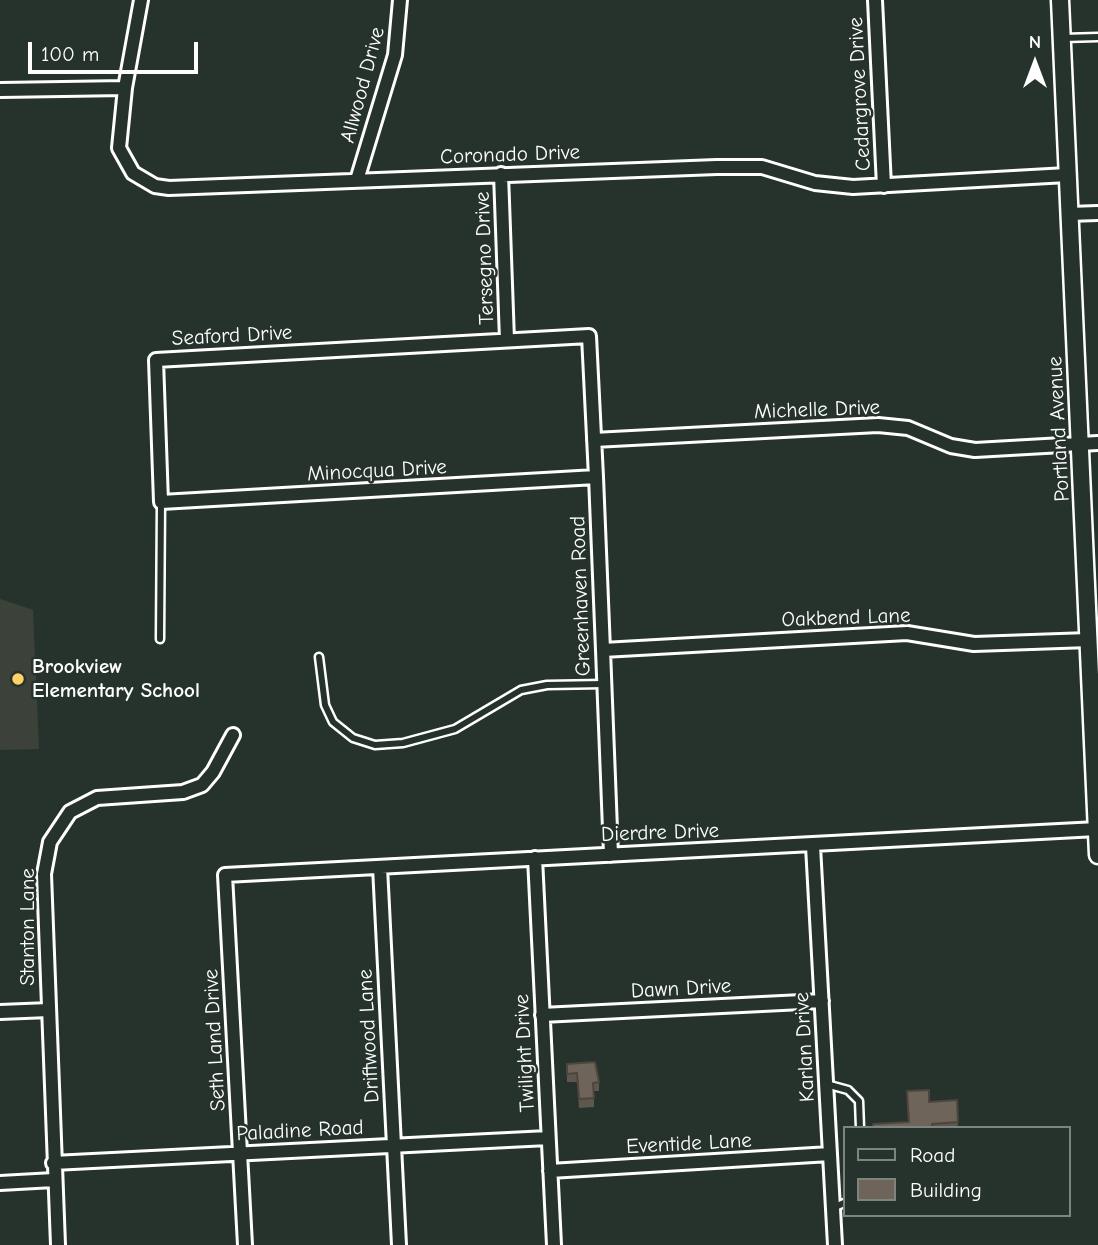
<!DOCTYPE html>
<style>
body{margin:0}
#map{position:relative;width:1098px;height:1245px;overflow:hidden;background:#26332d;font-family:"Comic Neue",sans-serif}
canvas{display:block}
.legend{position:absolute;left:843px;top:1126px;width:228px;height:91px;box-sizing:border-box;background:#26332d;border:2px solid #7d8581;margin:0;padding:9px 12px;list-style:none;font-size:21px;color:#fff}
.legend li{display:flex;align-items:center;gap:14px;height:35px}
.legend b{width:35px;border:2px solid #7d8581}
.north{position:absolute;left:1000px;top:28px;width:70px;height:70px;-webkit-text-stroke:5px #26332d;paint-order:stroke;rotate:0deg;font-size:19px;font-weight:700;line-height:28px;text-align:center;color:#fff}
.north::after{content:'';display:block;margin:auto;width:24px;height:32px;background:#fff;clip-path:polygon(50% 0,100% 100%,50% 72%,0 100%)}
.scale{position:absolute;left:28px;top:42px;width:170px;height:32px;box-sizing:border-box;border:4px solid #fff;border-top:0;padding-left:9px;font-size:21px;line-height:24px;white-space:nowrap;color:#fff;-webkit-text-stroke:5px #26332d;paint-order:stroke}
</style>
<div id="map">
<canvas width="1098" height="1245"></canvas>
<ul class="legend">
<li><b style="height:9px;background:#26332d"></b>Road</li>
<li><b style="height:19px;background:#6f6459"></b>Building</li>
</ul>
<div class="north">N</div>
<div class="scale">100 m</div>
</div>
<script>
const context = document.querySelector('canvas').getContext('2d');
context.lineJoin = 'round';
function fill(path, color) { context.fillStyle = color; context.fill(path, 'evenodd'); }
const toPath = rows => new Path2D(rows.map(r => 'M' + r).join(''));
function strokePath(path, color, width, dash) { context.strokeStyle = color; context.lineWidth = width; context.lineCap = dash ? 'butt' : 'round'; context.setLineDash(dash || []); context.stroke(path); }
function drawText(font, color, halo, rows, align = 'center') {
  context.font = font + ' "Comic Neue",sans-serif'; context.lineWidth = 5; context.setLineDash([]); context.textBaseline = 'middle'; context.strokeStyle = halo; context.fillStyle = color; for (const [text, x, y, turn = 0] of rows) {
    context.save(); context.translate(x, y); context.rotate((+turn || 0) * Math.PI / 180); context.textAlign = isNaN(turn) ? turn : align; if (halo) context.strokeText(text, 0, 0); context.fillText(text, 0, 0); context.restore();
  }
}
const built = toPath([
 [0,599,33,610,39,749,0,750]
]);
const service = toPath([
 [1063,38,1098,37],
 [160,639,161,502],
 [319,657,325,705,333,722,353,738,375,745,403,743,455,729,521,690,547,685,604,684],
 [826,1084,848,1090,859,1101,860,1128],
 [833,1208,844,1203]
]);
const minor = toPath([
 [141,0,125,88,119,148,133,173,155,186,169,188,717,167,762,167,815,183,853,187,1067,175],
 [875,0,884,186],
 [0,90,125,88],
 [501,174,507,340],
 [357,180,395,55,400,0],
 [1069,214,1098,213],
 [594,440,878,425,908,428,951,446,975,450,1098,443],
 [596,477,161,502,156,360,589,336,596,477,603,650,611,855],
 [603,650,907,633,974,644,1089,640],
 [813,846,835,1245],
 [535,858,554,1245],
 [380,867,399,1245],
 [0,1012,49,1010],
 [542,1015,822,1001],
 [53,1163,548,1138],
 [550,1171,830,1154],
 [0,1183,54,1180],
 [58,1245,44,874,50,842,70,812,97,798,183,792,202,785,213,772,233,735],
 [245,1245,225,875,1097,829]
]);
const secondary = toPath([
 [1060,0,1098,855]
]);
const wall = toPath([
 [567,1064,599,1082,599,1091,594,1091,594,1107,579,1108,577,1082,567,1082],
 [907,1091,929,1102,957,1100,958,1128,873,1128,908,1122]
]);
const building = toPath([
 [595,1062,599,1082,593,1083,594,1098,579,1099,577,1073,567,1074,567,1064,595,1062],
 [929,1090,929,1102,957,1100,958,1122,932,1124,932,1128,873,1128,873,1124,909,1122,907,1091,929,1090]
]);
const markers = [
 [18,679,7,"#ffd166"]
];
const streetNames = [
 ["Allwood Drive",363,85,-75],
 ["Cedargrove Drive",860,94,-93],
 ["Coronado Drive",510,155,-2],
 ["Tersegno Drive",485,258,-92],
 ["Seaford Drive",232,336,-3],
 ["Michelle Drive",817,410,-2],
 ["Portland Avenue",1059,429,-93],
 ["Minocqua Drive",377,471,-3],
 ["Greenhaven Road",581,596,-92],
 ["Oakbend Lane",846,618,-2],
 ["Dierdre Drive",660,833,-2],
 ["Stanton Lane",28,927,-90],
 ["Dawn Drive",681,989,-3],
 ["Driftwood Lane",369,1036,-93],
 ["Seth Land Drive",215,1040,-93],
 ["Karlan Drive",805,1047,-93],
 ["Twilight Drive",525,1053,-93],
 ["Paladine Road",300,1131,-3],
 ["Eventide Lane",689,1144,-3]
];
const poiNames = [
 ["Brookview",32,667],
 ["Elementary School",32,691]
];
fill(built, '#3c423a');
strokePath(service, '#fff', 11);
strokePath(minor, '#fff', 18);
strokePath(secondary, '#fff', 21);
strokePath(service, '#26332d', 6);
strokePath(minor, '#26332d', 12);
strokePath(secondary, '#26332d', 16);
fill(wall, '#5f564d');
fill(building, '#6f6459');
strokePath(building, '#4e463e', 2);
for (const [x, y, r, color] of markers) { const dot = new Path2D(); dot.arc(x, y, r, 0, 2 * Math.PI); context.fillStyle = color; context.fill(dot); strokePath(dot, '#26332d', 2.5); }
drawText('21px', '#fff', '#26332d', streetNames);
drawText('bold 21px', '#fff', '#26332d', poiNames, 'left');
</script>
